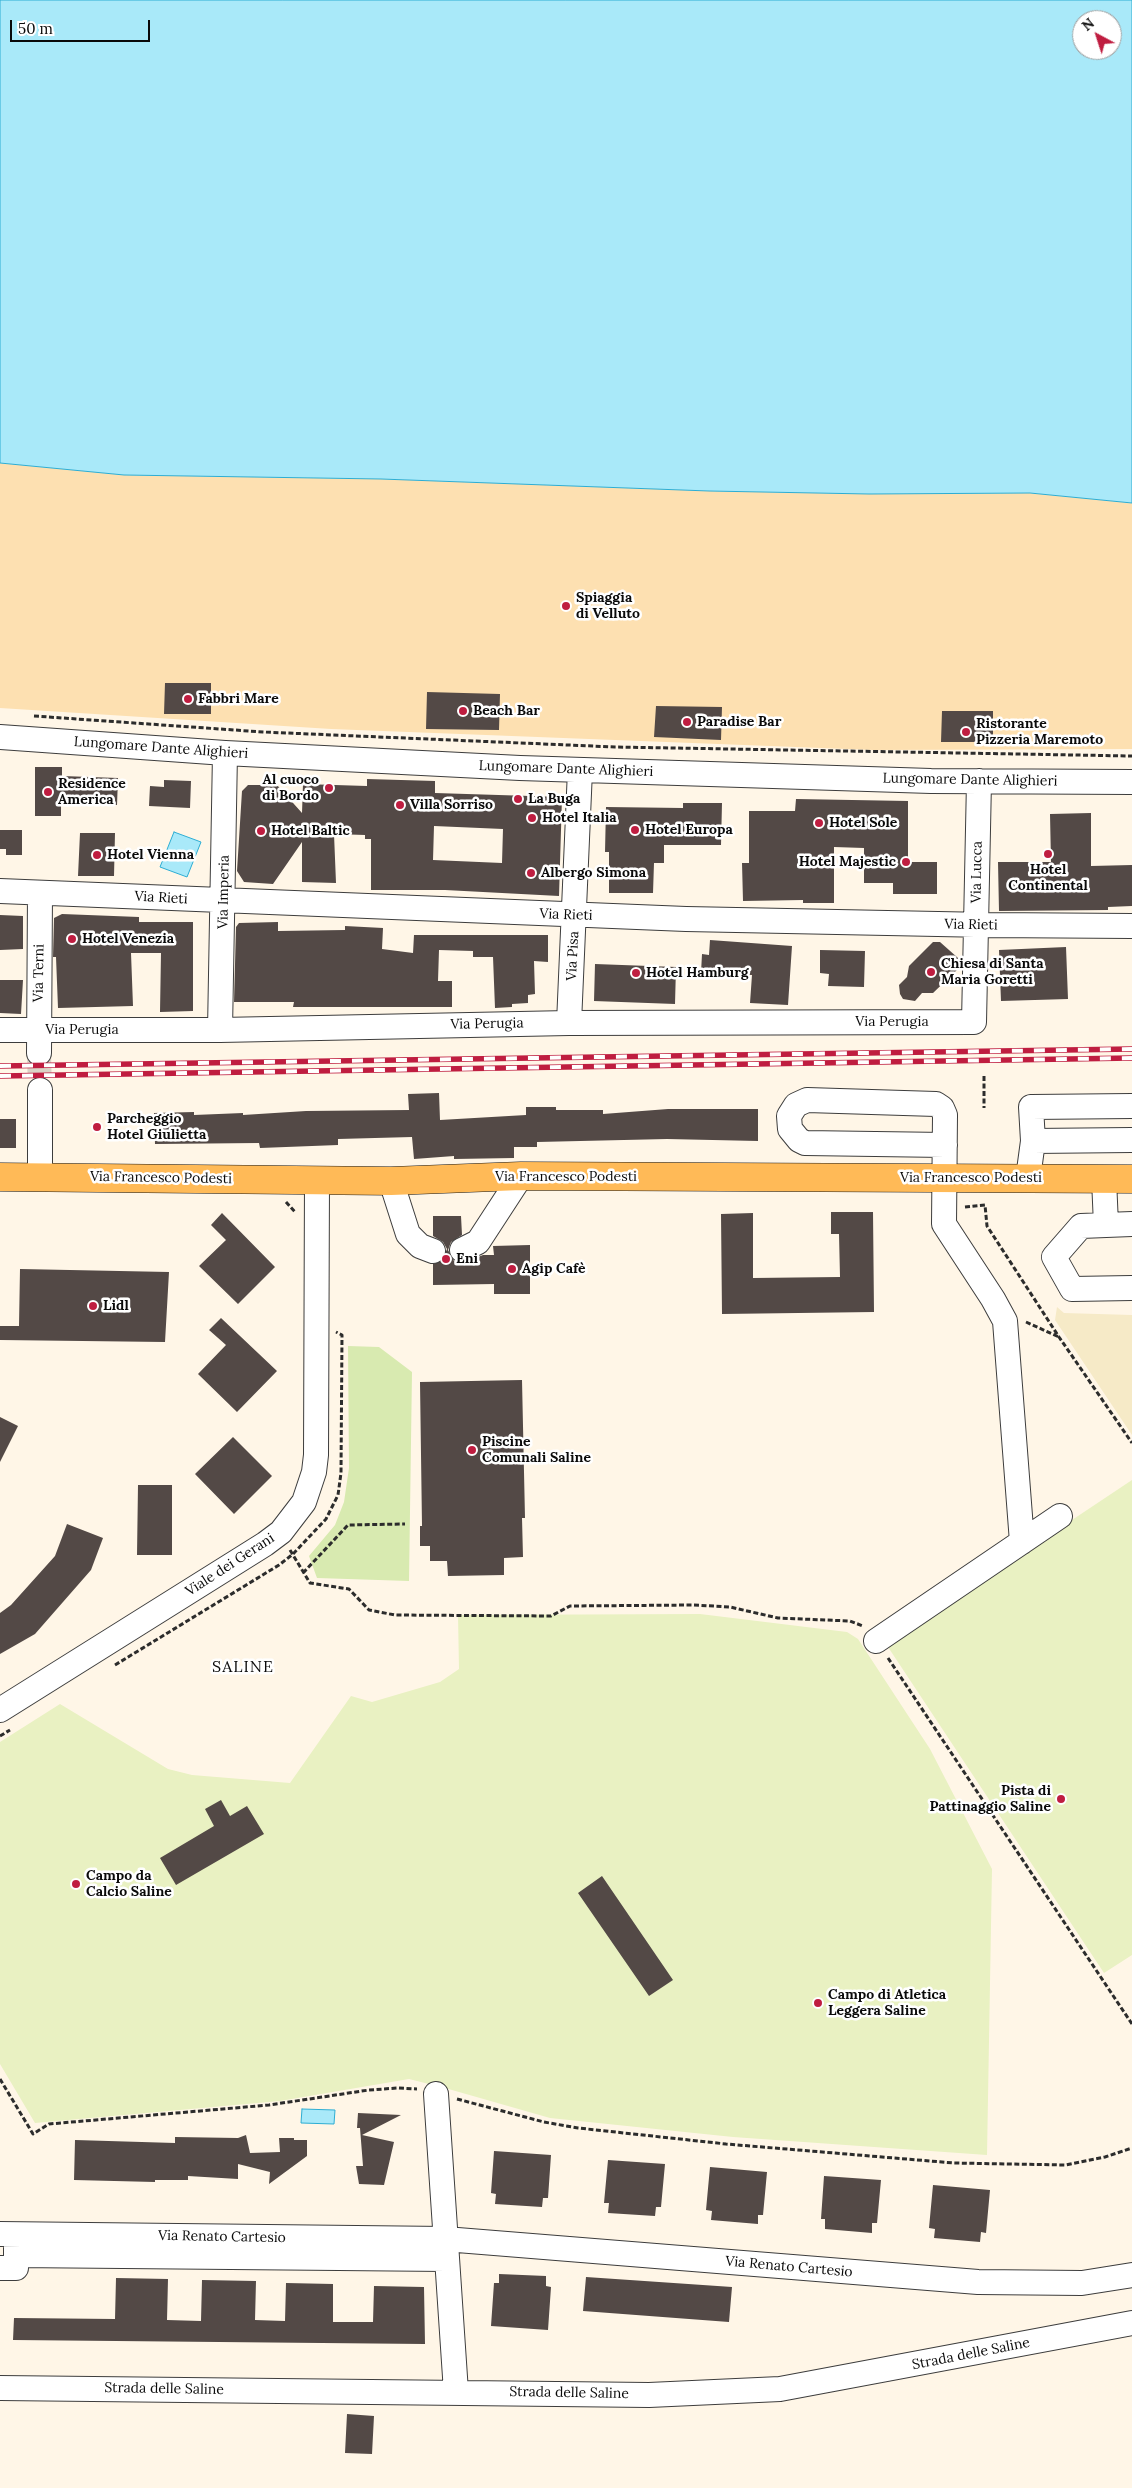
<!DOCTYPE html>
<meta charset="utf-8">
<style>
body{margin:0}
#map{position:relative;width:1132px;height:2488px;overflow:hidden;background:#fff6e7;font-family:Lora,serif}
canvas{display:block}
.north{position:absolute;left:1072px;top:10px;width:50px;height:50px;box-sizing:border-box;background:#fff;border:1px solid #9d9d9d;border-radius:50%;rotate:320deg;font-size:14px;font-weight:700;line-height:20px;text-align:center;color:#0a0a0a}
.north::after{content:'';display:block;margin:auto;width:18px;height:22px;background:#bf1d40;clip-path:polygon(50% 0,100% 100%,50% 72%,0 100%)}
.scale{position:absolute;left:10px;top:20px;width:140px;height:22px;box-sizing:border-box;border:2px solid #0a0a0a;border-top:0;padding-left:6px;font-size:15px;line-height:18px;white-space:nowrap;color:#0a0a0a;-webkit-text-stroke:4px #fff;paint-order:stroke}
</style>
<div id="map">
<canvas width="1132" height="2488"></canvas>
<div class="north">N</div>
<div class="scale">50 m</div>
</div>
<script>
const context = document.querySelector('canvas').getContext('2d');
context.lineJoin = 'round';
function fill(path, color) { context.fillStyle = color; context.fill(path, 'evenodd'); }
const toPath = rows => new Path2D(rows.map(r => 'M' + r).join(''));
function strokePath(path, color, width, dash) { context.strokeStyle = color; context.lineWidth = width; context.lineCap = dash ? 'butt' : 'round'; context.setLineDash(dash || []); context.stroke(path); }
function drawText(font, color, halo, rows, align = 'center') {
  context.font = font + ' Lora,serif'; context.lineWidth = 5; context.setLineDash([]); context.textBaseline = 'middle'; context.strokeStyle = halo; context.fillStyle = color; for (const [text, x, y, turn = 0] of rows) {
    context.save(); context.translate(x, y); context.rotate((+turn || 0) * Math.PI / 180); context.textAlign = isNaN(turn) ? turn : align; if (halo) context.strokeText(text, 0, 0); context.fillText(text, 0, 0); context.restore();
  }
}
const farmland = toPath([
 [1057,1307,1064,1313,1132,1315,1132,1435,1055,1320]
]);
const green = toPath([
 [348,1346,379,1347,412,1372,409,1581,317,1578,309,1556,335,1525,344,1502,349,1468]
]);
const sand = toPath([
 [0,463,124,475,381,479,709,491,869,494,1030,493,1132,503,1132,749,873,750,331,729,0,708]
]);
const pitch = toPath([
 [1132,1480,1132,1955,1104,1973,886,1644],
 [700,1614,847,1632,858,1639,930,1749,992,1869,987,2155,733,2137,550,2118,445,2088,409,2079,280,2101,35,2123,0,2064,0,1742,60,1704,168,1769,192,1775,290,1783,351,1696,372,1702,440,1682,459,1669,458,1615]
]);
const water = toPath([
 [0,0,1132,0,1132,503,1030,493,869,494,709,491,381,479,124,475,0,463,0,0],
 [1082,20,1112,20,1112,50,1082,50,1082,20],
 [174,832,201,842,187,877,160,867,174,832],
 [302,2109,335,2110,334,2124,301,2123,302,2109]
]);
const building = toPath([
 [165,683,211,683,211,714,164,714],
 [427,692,500,694,499,730,426,729],
 [656,706,722,707,721,740,654,737],
 [942,711,993,711,993,742,941,742],
 [35,767,62,767,62,776,118,778,117,805,61,803,61,816,35,816],
 [367,779,435,781,435,793,562,797,559,896,445,890,371,890,371,839,365,839,365,835,334,834,336,883,302,882,302,842,273,884,244,882,237,871,242,791,248,785,277,785,302,813,303,784,367,786],
 [434,826,503,829,502,863,433,860],
 [164,780,191,781,190,808,149,806,150,786,164,787],
 [796,799,908,801,908,862,937,862,937,894,893,894,893,883,864,883,864,848,834,847,834,903,803,903,803,900,743,901,742,863,749,863,749,811,795,811],
 [683,803,722,803,721,845,664,845,664,863,654,863,653,893,609,893,609,852,605,852,606,807,683,808],
 [1091,813,1091,866,1132,865,1132,906,1108,907,1108,910,999,911,998,862,1051,862,1050,814],
 [0,830,22,830,22,855,6,855,6,849,0,849],
 [80,833,115,833,114,876,78,876],
 [62,914,139,917,139,922,193,922,193,1011,160,1012,161,953,131,953,133,1006,58,1008,56,957,53,957,54,918],
 [0,915,23,916,23,949,0,950],
 [278,922,278,931,345,930,345,926,383,928,382,949,413,953,414,935,548,935,548,962,534,961,535,994,528,995,528,1003,512,1004,512,1007,495,1008,493,957,473,957,473,951,439,950,438,981,452,981,452,1007,293,1007,294,1002,234,1002,236,927,239,923],
 [710,940,792,946,788,1005,750,1003,752,975,701,973,702,954,709,955],
 [933,942,940,942,958,958,960,967,933,993,922,993,915,1001,903,999,900,994,899,985,907,977,909,966],
 [1066,947,1068,999,1001,1001,999,950],
 [820,950,865,951,864,987,828,986,829,974,820,973],
 [595,964,676,967,675,1004,594,1001],
 [0,980,23,980,21,1014,0,1013],
 [439,1093,440,1120,526,1115,526,1107,556,1107,556,1110,603,1110,603,1114,668,1109,758,1109,758,1141,667,1139,537,1142,537,1147,514,1147,514,1158,454,1159,454,1156,414,1159,412,1137,338,1139,338,1145,260,1148,259,1143,155,1144,154,1113,194,1112,194,1115,243,1113,243,1115,306,1111,409,1110,408,1094],
 [0,1119,16,1119,16,1148,0,1148],
 [831,1212,873,1212,874,1312,722,1314,721,1214,753,1213,753,1278,840,1277,839,1234,831,1234],
 [222,1213,275,1267,238,1304,199,1266,226,1240,211,1225],
 [433,1216,461,1216,462,1235,451,1242,448,1250,454,1261,461,1264,483,1255,494,1255,493,1246,530,1245,530,1294,494,1294,494,1284,433,1285,433,1264,442,1261,447,1249,443,1242,433,1236],
 [20,1269,169,1272,165,1342,0,1340,0,1326,19,1326],
 [221,1318,277,1371,237,1412,198,1374,226,1345,209,1330],
 [522,1380,525,1518,522,1518,523,1557,504,1558,504,1575,448,1576,447,1561,430,1561,430,1546,420,1546,420,1526,422,1526,420,1382],
 [0,1417,18,1426,0,1462],
 [233,1437,272,1476,234,1514,195,1474],
 [138,1485,172,1485,172,1555,137,1555],
 [67,1524,103,1538,91,1570,35,1634,0,1654,0,1613,11,1605,55,1556],
 [221,1800,230,1816,247,1806,264,1834,176,1885,160,1858,214,1826,205,1809],
 [602,1876,673,1980,649,1996,578,1893],
 [358,2113,401,2115,362,2135,394,2142,384,2185,359,2184,356,2166,363,2166,360,2128,357,2128],
 [246,2135,250,2153,280,2152,279,2138,294,2138,294,2140,307,2140,307,2156,269,2184,270,2172,238,2164,238,2179,188,2176,188,2180,155,2180,155,2182,74,2180,75,2140,175,2143,175,2137,238,2138],
 [494,2151,551,2155,548,2198,543,2198,542,2207,495,2204,496,2194,491,2193],
 [608,2160,665,2164,661,2207,656,2207,655,2216,608,2213,609,2203,604,2203],
 [710,2167,767,2172,763,2215,758,2215,758,2224,711,2220,712,2211,706,2210],
 [824,2176,881,2180,877,2223,872,2223,872,2233,825,2229,825,2219,821,2219],
 [933,2185,990,2190,986,2233,981,2232,980,2242,934,2238,935,2229,929,2228],
 [499,2274,546,2276,546,2286,551,2287,548,2330,491,2326,494,2283,499,2283],
 [586,2277,732,2287,729,2322,583,2311],
 [116,2278,168,2279,167,2320,201,2321,202,2280,256,2281,255,2320,285,2321,286,2283,333,2284,333,2322,373,2322,374,2286,424,2287,425,2344,13,2340,14,2318,115,2319],
 [347,2414,374,2416,372,2454,345,2453]
]);
const minorTunnel = toPath([
 [39,1053,40,1090]
]);
const path = toPath([
 [34,716,263,732,615,747,1132,756],
 [984,1076,984,1108],
 [286,1202,295,1212],
 [965,1207,985,1205,987,1226,1059,1337,1132,1443],
 [1026,1322,1059,1337],
 [290,1550,310,1583,349,1589,369,1610,395,1615,551,1616,570,1606,694,1605,730,1607,778,1618,850,1621,863,1626],
 [303,1573,348,1525,405,1524],
 [888,1658,1132,2024],
 [115,1665,279,1565,293,1554,326,1519,338,1495,341,1473,342,1335,336,1332],
 [0,1736,10,1730],
 [0,2079,33,2134,49,2124,269,2105,369,2090,398,2088,417,2089],
 [457,2099,544,2122,578,2128,726,2144,954,2163,1066,2165,1105,2157,1132,2148]
]);
const minor = toPath([
 [0,737,225,753,520,768,931,781,1132,782],
 [0,891,686,919,988,925,1132,926],
 [569,1023,580,770],
 [0,1030,220,1030,569,1023,974,1022,979,781],
 [220,1030,225,753],
 [39,1053,40,893],
 [40,1090,40,1176],
 [1033,1141,1132,1140],
 [945,1145,805,1143,799,1140,790,1129,789,1116,796,1105,807,1100,936,1104,942,1108,945,1115,944,1224,993,1299,1005,1321,1022,1542],
 [1028,1178,1033,1141,1031,1107,1132,1106],
 [1104,1179,1106,1225,1132,1224],
 [391,1181,408,1234,420,1246,433,1251],
 [1106,1225,1081,1226,1054,1257,1072,1289,1132,1288],
 [462,1250,478,1242,521,1176],
 [876,1641,1060,1516],
 [0,1710,265,1544,281,1532,304,1502,314,1472,316,1455,317,1180],
 [436,2094,456,2392],
 [0,2234,445,2239,978,2282,1082,2283,1132,2275],
 [16,2255,446,2259],
 [0,2268,16,2268,16,2246],
 [0,2388,649,2395,780,2389,1132,2323]
]);
const major = toPath([
 [0,1177,391,1181,521,1176,1132,1179]
]);
const rail = toPath([
 [0,1066,1132,1049],
 [0,1076,1132,1058]
]);
const markers = [
 [566,606,5,"#bf1d40"],
 [188,699,5,"#bf1d40"],
 [463,711,5,"#bf1d40"],
 [687,722,5,"#bf1d40"],
 [966,732,5,"#bf1d40"],
 [329,788,5,"#bf1d40"],
 [48,792,5,"#bf1d40"],
 [518,799,5,"#bf1d40"],
 [400,805,5,"#bf1d40"],
 [532,818,5,"#bf1d40"],
 [819,823,5,"#bf1d40"],
 [635,830,5,"#bf1d40"],
 [261,831,5,"#bf1d40"],
 [1048,854,5,"#bf1d40"],
 [97,855,5,"#bf1d40"],
 [906,862,5,"#bf1d40"],
 [531,873,5,"#bf1d40"],
 [72,939,5,"#bf1d40"],
 [931,972,5,"#bf1d40"],
 [636,973,5,"#bf1d40"],
 [97,1127,5,"#bf1d40"],
 [446,1259,5,"#bf1d40"],
 [512,1269,5,"#bf1d40"],
 [93,1306,5,"#bf1d40"],
 [472,1450,5,"#bf1d40"],
 [1061,1799,5,"#bf1d40"],
 [76,1884,5,"#bf1d40"],
 [818,2003,5,"#bf1d40"]
];
const poiNames = [
 ["Spiaggia",576,598],
 ["di Velluto",576,614],
 ["Fabbri Mare",198,699],
 ["Beach Bar",473,711],
 ["Paradise Bar",697,722],
 ["Ristorante",976,724],
 ["Pizzeria Maremoto",976,740],
 ["Al cuoco",319,780,"right"],
 ["di Bordo",319,796,"right"],
 ["Residence",58,784],
 ["America",58,800],
 ["La Buga",528,799],
 ["Villa Sorriso",410,805],
 ["Hotel Italia",542,818],
 ["Hotel Sole",829,823],
 ["Hotel Europa",645,830],
 ["Hotel Baltic",271,831],
 ["Hotel Vienna",107,855],
 ["Hotel Majestic",896,862,"right"],
 ["Hotel",1048,870,"center"],
 ["Continental",1048,886,"center"],
 ["Albergo Simona",541,873],
 ["Hotel Venezia",82,939],
 ["Chiesa di Santa",941,964],
 ["Maria Goretti",941,980],
 ["Hotel Hamburg",646,973],
 ["Parcheggio",107,1119],
 ["Hotel Giulietta",107,1135],
 ["Eni",456,1259],
 ["Agip Cafè",522,1269],
 ["Lidl",103,1306],
 ["Piscine",482,1442],
 ["Comunali Saline",482,1458],
 ["Pista di",1051,1791,"right"],
 ["Pattinaggio Saline",1051,1807,"right"],
 ["Campo da",86,1876],
 ["Calcio Saline",86,1892],
 ["Campo di Atletica",828,1995],
 ["Leggera Saline",828,2011]
];
const streetNames = [
 ["Lungomare Dante Alighieri",161,748,4],
 ["Lungomare Dante Alighieri",566,769,2],
 ["Lungomare Dante Alighieri",970,780,1],
 ["Via Lucca",977,872,-89],
 ["Via Imperia",224,892,-89],
 ["Via Rieti",161,898,3],
 ["Via Rieti",566,915,2],
 ["Via Rieti",971,925,1],
 ["Via Pisa",573,956,-87],
 ["Via Terni",39,973,-89],
 ["Via Perugia",892,1022],
 ["Via Perugia",487,1024,-1],
 ["Via Perugia",82,1030],
 ["Via Francesco Podesti",566,1177],
 ["Via Francesco Podesti",161,1178,1],
 ["Via Francesco Podesti",971,1178],
 ["Viale dei Gerani",230,1565,-33],
 ["Via Renato Cartesio",222,2237,1],
 ["Via Renato Cartesio",789,2267,5],
 ["Strada delle Saline",971,2354,-11],
 ["Strada delle Saline",164,2389,1],
 ["Strada delle Saline",569,2393,1]
];
const quarterNames = [
 ["SALINE",243,1667]
];
fill(farmland, '#f6eac7');
fill(green, '#d8eab0');
fill(sand, '#fde0b1');
fill(pitch, '#e9f1c2');
fill(water, '#a9e9f9');
strokePath(water, '#2dadd3', 1);
fill(building, '#534946');
strokePath(minorTunnel, '#dad3c6', 24, [24, 12]);
strokePath(minor, '#3d3d3d', 26);
strokePath(major, '#1b1b1b', 29);
strokePath(path, '#2c2c2c', 3, [5, 2.5]);
strokePath(minor, '#fff', 24);
strokePath(major, '#ffba57', 28);
strokePath(rail, '#bf1d40', 5.5);
strokePath(rail, '#fff', 4, [11]);
for (const [x, y, r, color] of markers) { const dot = new Path2D(); dot.arc(x, y, r, 0, 2 * Math.PI); context.fillStyle = color; context.fill(dot); strokePath(dot, '#fff', 2); }
drawText('bold 14px', '#0a0a0a', '#fff', poiNames, 'left');
drawText('14px', '#0a0a0a', '#fff', streetNames);
context.letterSpacing = '1px';
drawText('16px', '#0a0a0a', '#fff', quarterNames);
context.letterSpacing = '0px';
</script>
